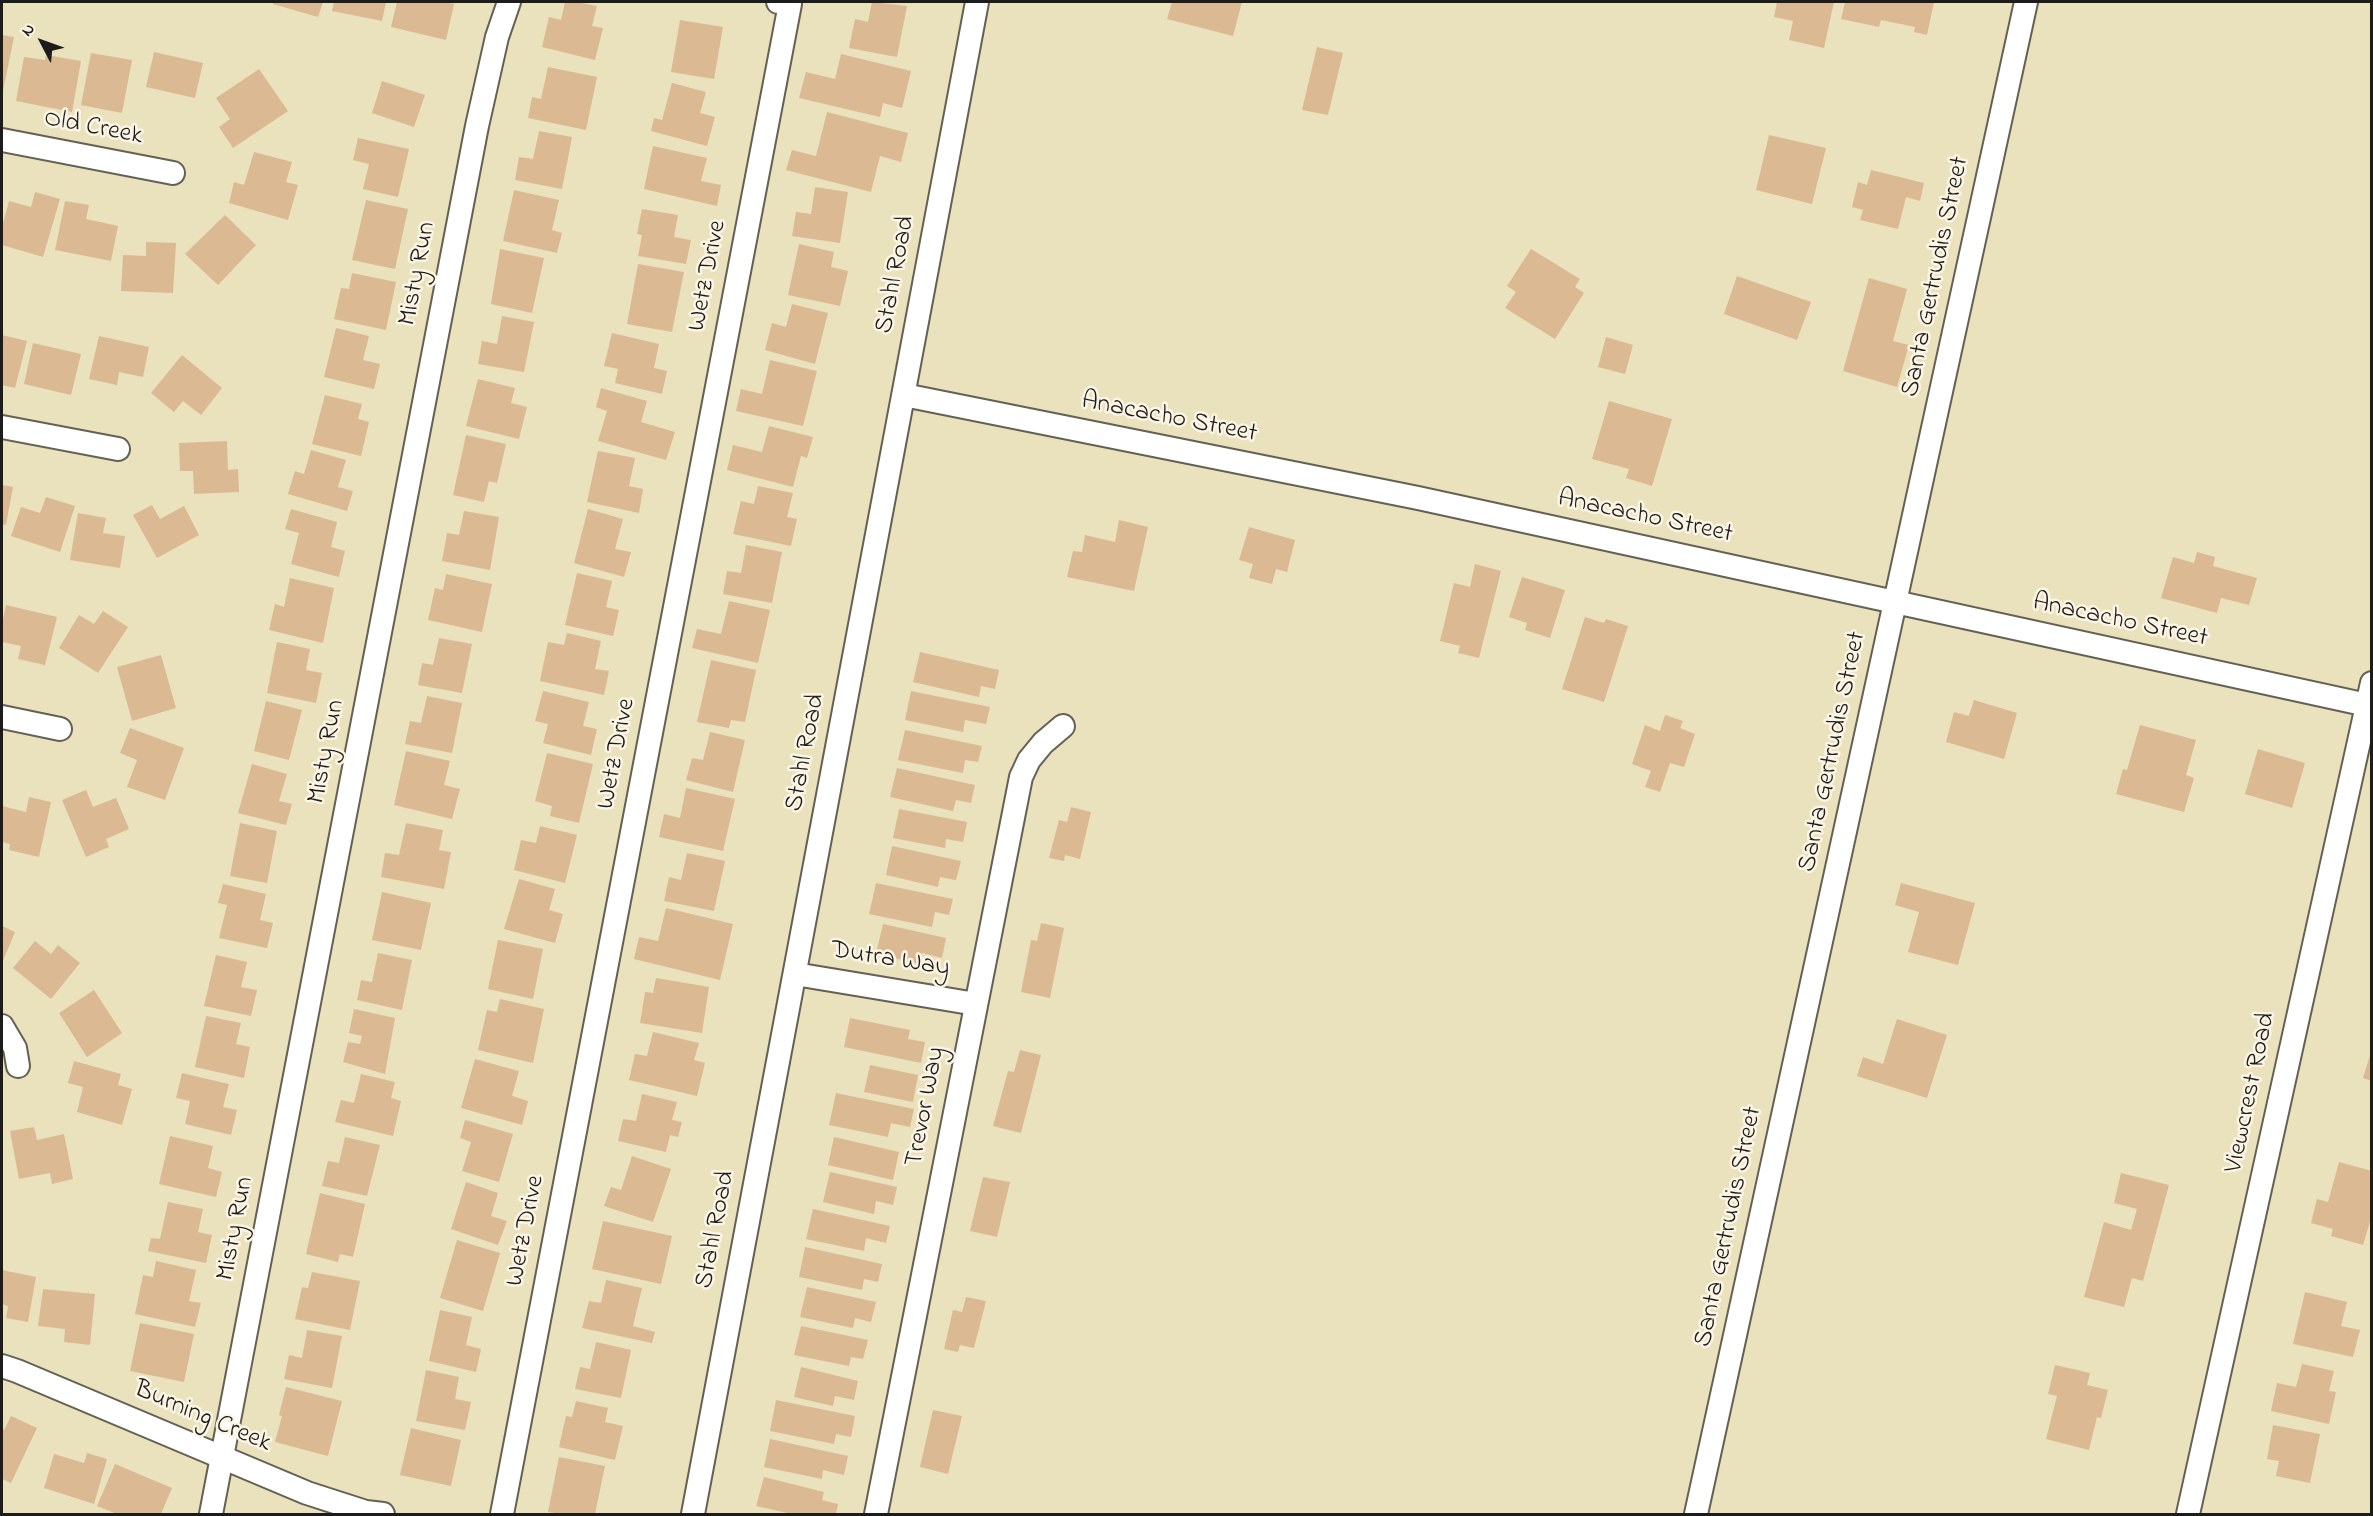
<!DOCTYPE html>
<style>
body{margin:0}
#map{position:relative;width:2373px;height:1516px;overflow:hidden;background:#eae1bd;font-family:"Indie Flower",sans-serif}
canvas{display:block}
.frame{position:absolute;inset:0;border:3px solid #1c1c1c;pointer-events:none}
.north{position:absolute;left:12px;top:12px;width:60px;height:60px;-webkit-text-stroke:4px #fcf5e5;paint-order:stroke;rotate:311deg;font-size:16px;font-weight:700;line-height:24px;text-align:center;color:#1c1c1c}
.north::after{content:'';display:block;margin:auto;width:21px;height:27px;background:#1c1c1c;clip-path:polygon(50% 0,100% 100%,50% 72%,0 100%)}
</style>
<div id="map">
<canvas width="2373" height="1516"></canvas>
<div class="frame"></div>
<div class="north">N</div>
</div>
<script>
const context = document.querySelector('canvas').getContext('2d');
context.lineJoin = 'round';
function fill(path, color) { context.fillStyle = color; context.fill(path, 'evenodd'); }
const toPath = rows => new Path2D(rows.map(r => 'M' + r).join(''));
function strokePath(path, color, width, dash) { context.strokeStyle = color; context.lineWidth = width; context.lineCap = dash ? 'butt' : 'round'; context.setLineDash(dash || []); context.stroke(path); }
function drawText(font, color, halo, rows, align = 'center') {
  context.font = font + ' "Indie Flower",sans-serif'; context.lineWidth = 5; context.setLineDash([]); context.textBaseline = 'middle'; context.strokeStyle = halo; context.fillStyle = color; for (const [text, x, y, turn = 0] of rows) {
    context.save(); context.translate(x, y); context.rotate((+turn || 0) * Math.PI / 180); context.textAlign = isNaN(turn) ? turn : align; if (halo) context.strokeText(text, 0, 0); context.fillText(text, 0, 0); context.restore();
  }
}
const building = toPath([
 [273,2,323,2,318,17,273,4],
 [334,2,386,2,382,21,332,11],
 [397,2,444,2,454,4,446,40,391,27],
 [565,2,577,2,597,6,592,26,603,28,595,60,542,47,549,17,561,20],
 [872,2,907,6,897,57,849,48,855,19,868,22],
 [1172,2,1242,2,1233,36,1167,19],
 [1777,2,1834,2,1824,48,1789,40,1793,21,1774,17],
 [1845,2,1934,2,1927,35,1914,32,1915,27,1881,20,1879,27,1841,19],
 [680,20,723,27,714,79,671,72],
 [2,35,14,37,3,91,2,91],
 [1317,47,1343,53,1328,115,1302,110],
 [154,52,203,63,195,98,146,87],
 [91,53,132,60,122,113,81,105],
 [841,54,911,71,902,108,883,103,880,117,799,98,806,72,835,79],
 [46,55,81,61,72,112,16,101,24,57,45,60],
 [548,67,597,77,586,130,528,118,532,97,541,99],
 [259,69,288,111,233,148,219,127,230,119,216,98],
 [382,81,425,95,414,127,372,113],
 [672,83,706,92,700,113,715,117,707,146,651,131,654,118,662,120],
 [827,112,908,133,901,162,880,156,871,192,786,170,792,150,816,156],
 [539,131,572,137,562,189,515,180,519,157,533,159],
 [1769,135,1826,148,1812,204,1756,190],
 [358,138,409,149,398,197,363,189,369,164,353,160],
 [653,146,707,158,701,181,721,185,717,206,644,189],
 [254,152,292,162,286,182,298,185,288,220,229,203,234,182,244,185],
 [1871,170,1924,183,1920,201,1906,197,1898,229,1860,220,1863,210,1852,207,1858,182,1867,185],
 [815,187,848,192,840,243,792,236,796,212,811,214],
 [514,190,559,200,552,230,562,233,557,253,503,241],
 [35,192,60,199,43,257,2,245,2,227,9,201,31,207],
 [366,200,408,209,395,269,352,260],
 [65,201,89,205,86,219,118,226,111,261,55,250],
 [642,209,678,215,674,237,691,240,686,264,638,256,642,235,637,234],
 [225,215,256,245,218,285,185,254],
 [146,242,176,243,173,293,121,291,123,255,146,256],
 [799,244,834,252,831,267,848,271,840,306,788,295],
 [500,249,544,258,532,313,491,304],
 [1531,249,1580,279,1575,287,1584,293,1555,339,1505,308,1516,292,1507,286],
 [638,264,684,272,672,332,627,324],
 [352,273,396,282,386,330,334,319,341,288,349,289],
 [1737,276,1811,302,1797,340,1724,314],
 [1869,278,1907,289,1893,341,1909,345,1897,387,1843,371],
 [792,304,828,313,815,364,765,350,772,323,786,327],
 [502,316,534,322,524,372,478,364,482,341,497,344],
 [336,328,369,336,363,360,380,364,374,389,324,377],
 [612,333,659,344,654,368,667,371,662,394,615,383,618,369,604,366],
 [2,335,27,341,15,388,2,385],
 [99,336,149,347,143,377,119,372,117,385,89,379],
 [1606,337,1633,345,1625,374,1598,367],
 [33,343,81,354,71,395,24,384],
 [182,355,222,388,201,415,183,401,174,412,151,393],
 [770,360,817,371,803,426,736,411,741,389,762,394],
 [478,379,515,388,511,403,527,407,519,439,466,426],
 [601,388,647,401,641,422,675,432,666,460,598,441,607,411,596,407],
 [325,395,362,404,358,419,369,422,361,456,312,444],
 [1609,401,1672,419,1652,486,1626,478,1629,469,1592,459],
 [769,426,813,437,807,458,801,456,793,487,727,470,733,445,762,452],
 [466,435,506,444,497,483,489,481,484,502,453,495],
 [227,441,228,470,238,469,239,492,194,494,193,471,180,471,179,443],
 [311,450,346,460,338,487,353,491,347,511,288,494,295,471,304,474],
 [598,451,635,458,629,486,643,489,639,513,587,502],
 [2,485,13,487,6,525,2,524],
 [758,486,793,493,787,517,797,519,791,546,733,534,741,501,754,504],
 [46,497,75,506,60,552,11,536,21,507,40,513],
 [152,505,160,519,184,506,199,535,157,558,133,515],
 [291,509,337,522,331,547,345,551,339,577,291,564,299,533,285,529],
 [588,509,623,519,615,549,631,552,624,577,574,563],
 [464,511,499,517,490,570,442,561,447,533,459,535],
 [78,513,106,518,103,533,125,536,120,568,70,560],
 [1119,520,1148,527,1134,591,1067,577,1073,551,1082,552,1085,535,1115,542],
 [1249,527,1295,540,1287,572,1276,569,1272,584,1249,578,1253,564,1239,560],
 [746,545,782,552,772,603,723,594,727,571,741,573],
 [2197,552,2215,557,2213,566,2257,578,2249,605,2221,598,2217,613,2161,598,2173,557,2194,563],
 [1475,564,1501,571,1479,658,1458,653,1460,646,1440,641,1454,583,1470,587],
 [577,573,612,581,606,607,619,610,613,636,565,625],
 [446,574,492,584,482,632,428,620,435,588,443,590],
 [1522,577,1565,590,1550,638,1525,630,1527,623,1509,617],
 [290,578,334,588,323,643,269,630,275,604,284,607],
 [729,601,770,610,758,663,692,648,697,629,721,634],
 [6,605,57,617,45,665,18,659,21,646,2,642,2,624],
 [103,611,128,627,98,673,59,648,79,615,94,624],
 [1585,617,1604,623,1606,619,1628,626,1604,702,1562,689],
 [567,633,601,641,595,669,609,671,604,695,540,681,548,642,564,645],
 [439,638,472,644,462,693,418,685,422,663,433,665],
 [277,642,310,649,306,670,322,673,316,703,267,693],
 [920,652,999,670,995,689,981,686,979,697,913,682],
 [161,655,176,708,132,721,117,667],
 [711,660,756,670,745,722,731,720,729,728,697,722],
 [543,691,589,702,583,726,597,729,591,755,543,743,548,724,535,721],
 [911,691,990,707,986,724,965,720,963,732,905,720],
 [427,696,462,703,452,753,405,744,410,721,421,723],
 [1974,700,2017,713,2004,759,1946,742,1954,712,1969,716],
 [266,701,302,710,289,760,254,751],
 [1665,715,1683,721,1680,728,1695,734,1684,767,1670,763,1660,792,1645,787,1651,771,1632,764,1645,725,1660,731],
 [2140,725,2196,740,2186,775,2194,778,2184,812,2116,794,2123,769,2127,770],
 [130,728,184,748,165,800,127,787,137,760,120,753],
 [905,730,982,746,978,762,965,760,963,773,898,760],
 [710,732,745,740,733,792,686,780,692,758,703,760],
 [2258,749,2305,763,2292,808,2245,794],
 [406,751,450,761,444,785,460,789,452,819,394,805],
 [547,753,593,764,579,823,550,816,552,806,535,801],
 [252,764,287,774,279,801,292,804,286,825,238,813],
 [897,768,975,785,971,803,956,800,953,811,890,797],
 [686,788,735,799,723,851,659,837,664,814,680,818],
 [86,790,93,807,116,798,129,829,106,839,109,847,86,857,62,800],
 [29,797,51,802,39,857,9,850,10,844,2,842,2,806,26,812],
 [1071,807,1091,812,1080,859,1065,855,1064,861,1049,858,1059,820,1067,822],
 [899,809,967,822,963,842,946,839,945,848,893,838],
 [240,823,277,831,267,883,230,876],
 [406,823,443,830,439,850,451,852,444,889,381,877,385,853,399,855],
 [540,826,577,835,565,883,514,870,521,840,536,843],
 [892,846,961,861,956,880,940,877,938,887,886,875],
 [687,853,725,861,714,911,664,901,669,877,681,880],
 [519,879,555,889,549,910,563,914,555,943,504,929],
 [876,883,953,899,949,915,935,912,932,927,869,914],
 [1901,883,1975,903,1958,965,1908,952,1919,912,1895,905],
 [223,884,266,894,260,920,273,923,267,948,219,938,227,905,218,903],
 [382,892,431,903,421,950,372,940],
 [666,908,733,924,720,980,634,959,639,937,658,941],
 [1041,923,1064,928,1050,998,1021,992,1031,940,1037,941],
 [883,924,946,938,942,958,922,953,920,964,876,954],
 [2,926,15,932,2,963],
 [498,940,543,949,533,999,488,989],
 [35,941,51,954,58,945,80,963,51,999,13,968],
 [378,953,412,960,402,1010,357,1000,361,980,372,982],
 [216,955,247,962,241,987,257,990,251,1016,204,1006],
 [656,978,709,987,702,1033,640,1023,645,992,653,993],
 [94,990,122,1033,87,1057,59,1013],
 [500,999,544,1009,533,1063,478,1050,487,1010,497,1012],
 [354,1009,395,1018,385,1074,343,1062,348,1042,360,1044,362,1036,349,1033],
 [206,1016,241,1023,236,1044,250,1047,244,1078,195,1067],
 [850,1018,910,1030,908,1039,925,1042,921,1063,844,1047],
 [1897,1019,1947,1035,1927,1098,1857,1076,1863,1057,1883,1064],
 [653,1032,699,1043,694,1060,705,1063,697,1096,629,1080,635,1054,647,1056],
 [1020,1050,1041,1055,1021,1133,993,1126,1008,1071,1014,1072],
 [2371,1052,2372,1052,2372,1081,2363,1078],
 [475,1059,519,1071,512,1096,528,1101,522,1125,461,1108],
 [74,1061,121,1074,118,1085,132,1089,122,1125,77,1112,83,1087,68,1083],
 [870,1065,918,1075,913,1102,864,1092],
 [182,1073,229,1084,223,1107,237,1110,231,1135,185,1124,190,1101,176,1098],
 [361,1074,395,1082,391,1098,401,1101,393,1136,335,1122,341,1100,354,1103],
 [836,1093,914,1109,910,1127,891,1123,888,1137,829,1125],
 [642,1094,677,1102,672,1120,682,1122,678,1137,670,1135,666,1152,618,1141,623,1119,636,1121],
 [465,1120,513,1134,499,1182,462,1171,471,1142,460,1138],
 [34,1127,37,1140,64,1134,73,1179,52,1184,50,1173,19,1179,10,1131],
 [170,1136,213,1146,208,1168,222,1172,216,1197,159,1184],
 [345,1137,380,1145,367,1196,322,1186,328,1161,339,1163],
 [834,1137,899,1152,893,1180,828,1165],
 [632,1156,671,1169,653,1222,604,1206,611,1187,621,1190],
 [2339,1162,2372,1171,2372,1215,2363,1245,2331,1236,2333,1229,2311,1223,2317,1199,2328,1202],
 [830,1172,897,1187,893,1205,876,1201,874,1214,823,1202],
 [2121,1173,2169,1185,2143,1281,2132,1278,2124,1307,2084,1297,2104,1222,2131,1230,2137,1209,2114,1203],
 [983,1177,1010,1182,997,1237,970,1231],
 [466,1182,498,1193,491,1216,507,1221,498,1245,451,1229],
 [320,1193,365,1204,353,1257,340,1254,338,1262,306,1254],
 [168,1202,203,1209,198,1232,212,1235,206,1263,148,1251,151,1238,160,1239],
 [813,1209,890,1226,886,1243,866,1238,864,1251,806,1239],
 [603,1221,672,1236,661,1284,592,1269],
 [457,1240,500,1253,483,1311,440,1298],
 [805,1247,882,1264,878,1282,864,1279,862,1290,799,1277],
 [156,1261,196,1270,189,1301,201,1303,195,1327,135,1314,143,1275,153,1277],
 [2,1270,36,1277,28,1322,6,1318,8,1306,2,1304],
 [312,1272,360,1281,350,1330,295,1319,302,1287,308,1288],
 [606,1280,642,1288,633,1326,655,1332,652,1343,582,1328,589,1301,601,1303],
 [807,1287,876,1302,871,1322,855,1318,853,1328,800,1317],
 [43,1289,95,1294,90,1345,64,1342,65,1329,38,1326],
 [2305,1292,2347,1302,2341,1326,2360,1330,2353,1357,2293,1344],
 [966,1297,986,1301,974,1348,960,1345,958,1352,944,1349,953,1310,962,1312],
 [440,1310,472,1317,466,1345,481,1349,476,1372,429,1361],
 [140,1323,194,1334,184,1382,130,1371],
 [801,1326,868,1340,863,1359,851,1357,849,1366,794,1355],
 [307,1330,342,1336,332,1388,284,1379,289,1355,302,1358],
 [596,1342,631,1350,621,1398,575,1389,580,1367,590,1369],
 [2302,1364,2334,1371,2329,1391,2336,1392,2329,1424,2271,1411,2277,1383,2296,1387],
 [2055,1365,2090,1373,2087,1385,2108,1390,2101,1418,2097,1417,2089,1450,2046,1439,2057,1396,2048,1394],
 [801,1367,858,1381,854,1400,835,1396,833,1406,794,1397],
 [426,1370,459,1377,455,1399,471,1402,465,1430,416,1421],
 [286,1387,342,1401,328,1456,275,1442,282,1416,279,1415],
 [776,1400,855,1416,851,1437,836,1434,834,1444,770,1431],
 [576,1401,608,1408,605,1422,623,1426,615,1460,559,1447,566,1416,572,1417],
 [933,1410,962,1416,948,1474,920,1467],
 [11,1416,37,1428,11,1483,2,1479,2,1429,4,1430],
 [2273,1425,2320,1434,2310,1483,2276,1476,2279,1461,2267,1459],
 [411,1428,461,1440,451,1486,400,1475],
 [770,1439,848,1456,844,1475,823,1470,822,1479,764,1467],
 [87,1453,107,1459,94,1504,44,1488,54,1454,84,1463],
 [559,1457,605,1466,595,1514,562,1514,548,1512],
 [115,1464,172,1488,161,1514,117,1514,97,1506],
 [764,1477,824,1492,822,1500,838,1504,836,1514,792,1514,756,1506]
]);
const minor = toPath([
 [2,140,173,173],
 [904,395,1418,498,2372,706],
 [2,427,118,449],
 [2,717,60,729],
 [795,974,976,1004],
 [2,1026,15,1048,18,1066],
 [2,1366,17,1371,307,1493,366,1512,383,1514],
 [211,1514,477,126,497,37,509,2],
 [502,1514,790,4,778,2],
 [693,1514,977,2],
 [876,1514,1021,777,1029,760,1043,743,1063,726],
 [1696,1514,2026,2],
 [2188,1514,2372,683]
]);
const streetNames = [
 ["Old Creek",93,129,11],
 ["Misty Run",419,274,-79],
 ["Stahl Road",897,275,-79],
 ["Wetz Drive",709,276,-79],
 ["Santa Gertrudis Street",1937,277,-78],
 ["Anacacho Street",1169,419,11],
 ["Anacacho Street",1645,518,12],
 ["Anacacho Street",2120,622,12],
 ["Misty Run",328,752,-79],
 ["Santa Gertrudis Street",1834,752,-78],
 ["Stahl Road",807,753,-79],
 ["Wetz Drive",618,754,-79],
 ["Dutra Way",890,961,9],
 ["Viewcrest Road",2252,1093,-78],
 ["Trevor Way",927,1107,-79],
 ["Santa Gertrudis Street",1730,1227,-78],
 ["Misty Run",237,1229,-79],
 ["Stahl Road",717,1230,-79],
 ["Wetz Drive",527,1231,-79],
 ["Burning Creek",202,1418,23]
];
fill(building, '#dbba93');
strokePath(minor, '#646154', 26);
strokePath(minor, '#fff', 22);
drawText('26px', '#1c1c1c', '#fcf5e5', streetNames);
</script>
